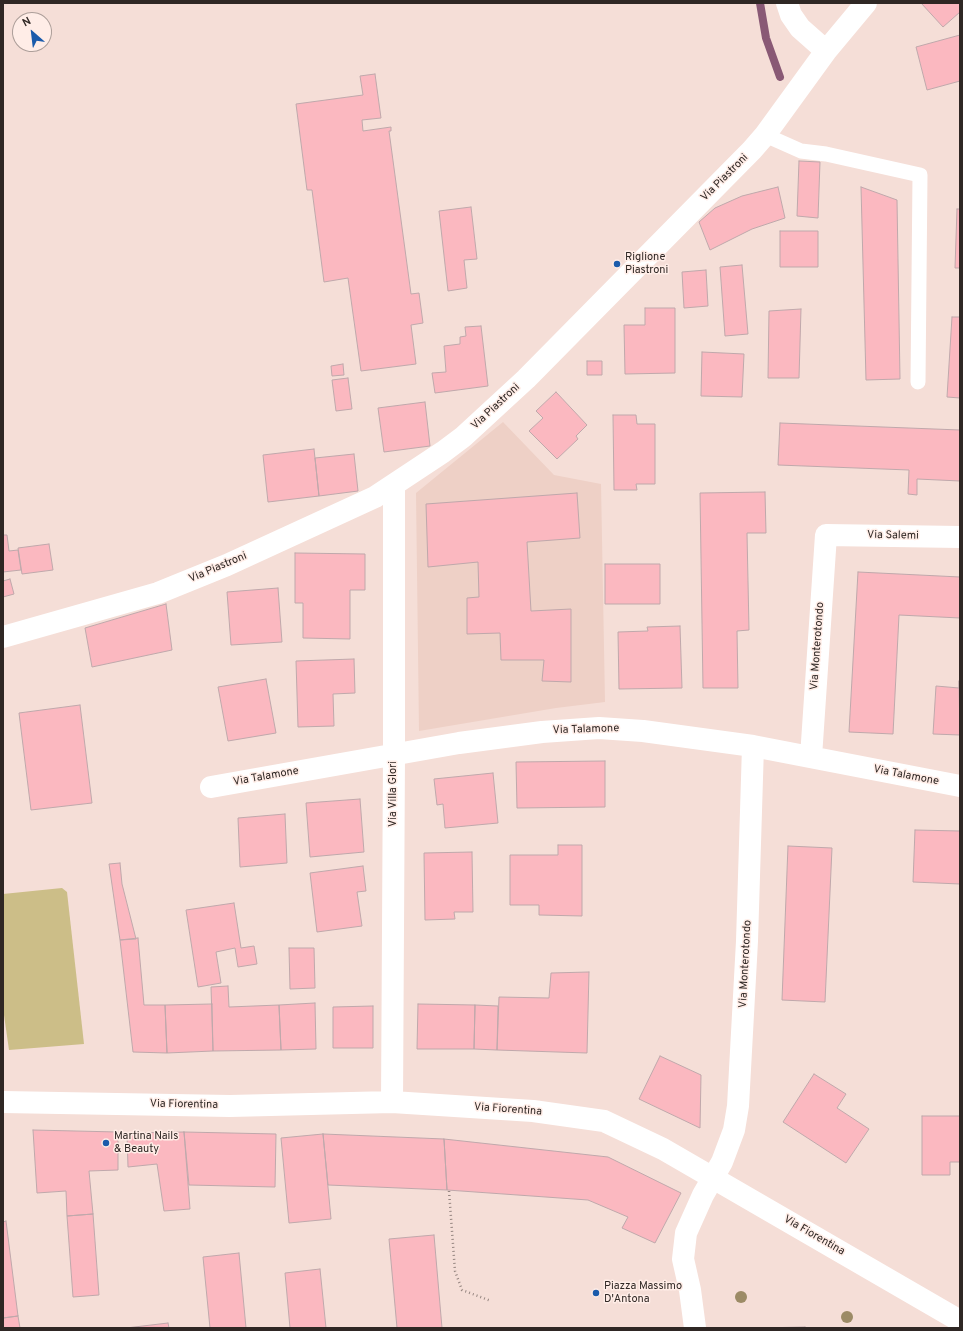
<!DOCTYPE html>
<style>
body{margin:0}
#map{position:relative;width:963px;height:1331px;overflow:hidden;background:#f5ded7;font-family:Overpass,sans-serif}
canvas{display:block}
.frame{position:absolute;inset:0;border:4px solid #2f2724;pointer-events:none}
.north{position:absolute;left:12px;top:12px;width:40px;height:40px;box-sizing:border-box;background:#ffede7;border:1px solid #ac9e99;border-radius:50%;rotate:332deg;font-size:11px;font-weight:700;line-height:16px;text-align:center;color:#2f2724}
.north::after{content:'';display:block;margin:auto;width:14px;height:18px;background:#1b5bab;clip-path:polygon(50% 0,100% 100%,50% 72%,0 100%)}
</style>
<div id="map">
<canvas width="963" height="1331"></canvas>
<div class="frame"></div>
<div class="north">N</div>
</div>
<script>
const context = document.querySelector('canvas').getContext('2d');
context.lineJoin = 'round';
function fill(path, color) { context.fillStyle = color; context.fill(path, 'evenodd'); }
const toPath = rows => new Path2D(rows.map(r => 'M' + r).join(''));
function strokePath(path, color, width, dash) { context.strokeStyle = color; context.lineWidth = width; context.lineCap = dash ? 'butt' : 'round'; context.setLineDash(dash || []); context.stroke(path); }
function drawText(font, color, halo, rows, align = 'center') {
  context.font = font + ' Overpass,sans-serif'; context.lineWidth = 3; context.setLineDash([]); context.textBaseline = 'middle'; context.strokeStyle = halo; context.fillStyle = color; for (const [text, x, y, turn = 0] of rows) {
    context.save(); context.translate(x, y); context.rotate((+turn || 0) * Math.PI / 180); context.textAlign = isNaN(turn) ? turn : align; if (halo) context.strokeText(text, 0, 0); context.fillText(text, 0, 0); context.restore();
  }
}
const built = toPath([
 [503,422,554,475,601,484,605,702,556,708,419,731,416,493]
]);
const green = toPath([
 [62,888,67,892,84,1044,9,1050,3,1008,3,894]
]);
const stream = toPath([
 [760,3,766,38,780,77]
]);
const building = toPath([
 [921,3,960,3,960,12,943,27,921,3],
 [960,35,960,81,927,90,916,47,960,35],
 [375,74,381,118,362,120,363,131,391,127,391,131,389,131,411,294,419,293,423,323,411,325,416,364,361,371,348,278,324,282,312,190,307,190,296,104,363,95,360,76,375,74],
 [799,161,820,162,818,218,797,216,799,161],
 [778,187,785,218,752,229,710,250,699,222,715,208,742,196,778,187],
 [861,187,897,200,900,379,866,380,861,187],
 [471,207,477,259,464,260,467,288,448,291,439,211,471,207],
 [957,209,960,209,960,268,955,268,957,209],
 [780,231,818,231,818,267,780,267,780,231],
 [742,265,748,334,725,336,720,267,742,265],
 [706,270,708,306,684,308,682,272,706,270],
 [645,308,675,308,675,373,625,374,624,325,645,325,645,308],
 [801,309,799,378,768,378,769,311,801,309],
 [952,317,960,317,960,398,947,397,952,317],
 [481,326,488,386,435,393,432,373,446,372,444,346,460,344,460,337,466,336,465,327,481,326],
 [702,352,744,354,742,397,701,396,702,352],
 [587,361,602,361,602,375,587,375,587,361],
 [343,364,344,375,332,376,331,366,343,364],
 [348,378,352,409,336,411,332,380,348,378],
 [556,392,587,425,576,436,578,439,557,459,529,431,543,418,536,411,556,392],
 [425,402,430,446,384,452,378,408,425,402],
 [613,415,636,415,637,424,655,424,655,484,636,484,637,490,614,490,613,415],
 [780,423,960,430,960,481,917,479,917,495,908,494,909,470,778,465,780,423],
 [314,449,319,496,268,502,263,455,314,449],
 [354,454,358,491,319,496,315,458,354,454],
 [765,492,766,533,747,533,749,630,737,631,738,688,703,688,700,493,765,492],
 [577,493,580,538,527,542,531,611,571,609,571,682,542,681,544,660,501,660,500,633,467,634,467,598,479,597,478,562,428,567,426,504,577,493],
 [3,535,7,535,9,551,18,550,21,570,3,572,3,535],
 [49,544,53,570,22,574,18,548,49,544],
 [295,553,365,554,365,590,350,590,350,639,303,638,303,603,295,603,295,553],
 [605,564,660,564,660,604,605,604,605,564],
 [858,572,960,577,960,618,899,615,893,734,849,732,858,572],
 [10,579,14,594,3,597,3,581,10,579],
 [278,588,282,642,231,645,227,592,278,588],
 [166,604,172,650,92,667,85,628,166,604],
 [680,626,682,688,619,689,618,632,648,631,647,627,680,626],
 [354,659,355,693,333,694,334,726,298,727,296,661,354,659],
 [266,679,276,733,228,741,218,687,266,679],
 [959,681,960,735,933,734,936,686,959,688,959,681],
 [80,705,92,803,31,810,19,713,80,705],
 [605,761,605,807,517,808,516,762,605,761],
 [493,773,498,823,445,828,443,804,437,805,434,779,493,773],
 [360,799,364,852,310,857,306,803,360,799],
 [285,814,287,863,240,867,238,818,285,814],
 [915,830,960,831,960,884,913,882,915,830],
 [558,845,582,845,582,916,539,915,539,905,510,905,510,855,558,855,558,845],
 [788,846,832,848,825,1002,782,1000,788,846],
 [472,852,473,912,454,912,455,919,425,920,424,853,472,852],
 [120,863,122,884,136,939,120,940,109,864,120,863],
 [363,866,366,891,357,892,362,926,317,932,310,873,363,866],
 [234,903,241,948,254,946,257,964,238,967,235,948,216,952,221,983,198,987,186,910,234,903],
 [138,938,144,1005,165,1005,167,1053,133,1052,120,940,138,938],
 [289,948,314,948,315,988,290,989,289,948],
 [589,972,587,1053,497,1050,499,997,549,998,551,973,589,972],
 [228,986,229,1007,279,1005,281,1050,213,1051,211,987,228,986],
 [315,1003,316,1049,281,1050,279,1005,315,1003],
 [212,1004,213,1051,167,1053,165,1005,212,1004],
 [418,1004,475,1005,474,1049,417,1049,418,1004],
 [475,1005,498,1006,497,1050,474,1049,475,1005],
 [373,1006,373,1048,333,1048,333,1007,373,1006],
 [660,1056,701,1075,700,1128,639,1099,660,1056],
 [814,1074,846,1094,837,1108,869,1129,846,1163,783,1122,814,1074],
 [922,1116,960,1116,960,1162,950,1162,950,1175,922,1175,922,1116],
 [33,1130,118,1132,118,1170,89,1171,93,1214,67,1216,66,1191,37,1193,33,1130],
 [184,1132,276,1134,275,1187,189,1185,184,1132],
 [184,1132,190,1209,164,1211,157,1164,128,1167,127,1133,184,1132],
 [323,1134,444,1139,447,1190,328,1185,323,1134],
 [323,1134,331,1219,289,1223,281,1138,323,1134],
 [444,1139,608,1157,681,1193,655,1243,622,1228,628,1217,588,1200,447,1190,444,1139],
 [93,1214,99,1295,73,1297,67,1216,93,1214],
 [6,1221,18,1316,3,1318,3,1222,6,1221],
 [434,1235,442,1328,397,1328,389,1239,434,1235],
 [239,1253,246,1328,210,1328,203,1257,239,1253],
 [320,1269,326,1328,290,1328,285,1273,320,1269],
 [18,1316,20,1328,3,1328,3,1318,18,1316],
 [168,1323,169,1328,126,1328,168,1323],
 [805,1327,805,1328,760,1328,805,1327]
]);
const path = toPath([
 [449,1191,455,1271,462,1290,491,1301]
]);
const service = toPath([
 [765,135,801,151,826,154,920,175,918,382]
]);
const minor = toPath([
 [787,3,791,15,800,28,826,51],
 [3,637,158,593,227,565,375,497,443,452,463,437,526,379,752,150,765,135,826,51,866,3],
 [811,757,826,535,960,537],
 [211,787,459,743,542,732,599,728,643,731,753,746,960,786],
 [3,1102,230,1106,392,1102,533,1111,604,1121,663,1149,960,1321],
 [392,1102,394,755,394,486],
 [695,1328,690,1290,683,1259,686,1233,703,1195,722,1162,734,1130,738,1106,747,941,753,746]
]);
const trees = [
 [741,1297],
 [847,1317]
];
const markers = [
 [617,264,4,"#1b5bab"],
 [106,1143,4,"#1b5bab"],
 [596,1293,4,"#1b5bab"]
];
const streetNames = [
 ["Via Piastroni",725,178,-45],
 ["Via Piastroni",496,407,-43],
 ["Via Salemi",893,536,1],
 ["Via Piastroni",218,568,-23],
 ["Via Monterotondo",818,646,-86],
 ["Via Talamone",586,730,-2],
 ["Via Talamone",906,776,11],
 ["Via Talamone",266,777,-10],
 ["Via Villa Glori",394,794,-90],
 ["Via Monterotondo",746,964,-87],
 ["Via Fiorentina",184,1105,1],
 ["Via Fiorentina",508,1110,4],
 ["Via Fiorentina",814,1236,30]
];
const poiNames = [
 ["Riglione",625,258],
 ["Piastroni",625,271],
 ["Martina Nails",114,1137],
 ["& Beauty",114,1150],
 ["Piazza Massimo",604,1287],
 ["D'Antona",604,1300]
];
fill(built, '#eed0c6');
fill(green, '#ccbe88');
strokePath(stream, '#895975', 8);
fill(building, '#fbb8c0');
strokePath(building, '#bfa8ab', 1);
strokePath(path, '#978782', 2.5, [1, 3]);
strokePath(service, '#fff', 15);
strokePath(minor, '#fff', 22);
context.fillStyle = '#9c8b66';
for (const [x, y] of trees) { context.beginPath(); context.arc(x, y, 6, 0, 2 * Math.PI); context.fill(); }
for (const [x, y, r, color] of markers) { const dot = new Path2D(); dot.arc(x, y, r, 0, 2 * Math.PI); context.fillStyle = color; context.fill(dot); strokePath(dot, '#ffede7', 1.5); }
drawText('11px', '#2f2724', '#ffede7', streetNames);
drawText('11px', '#2f2724', '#ffede7', poiNames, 'left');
</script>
